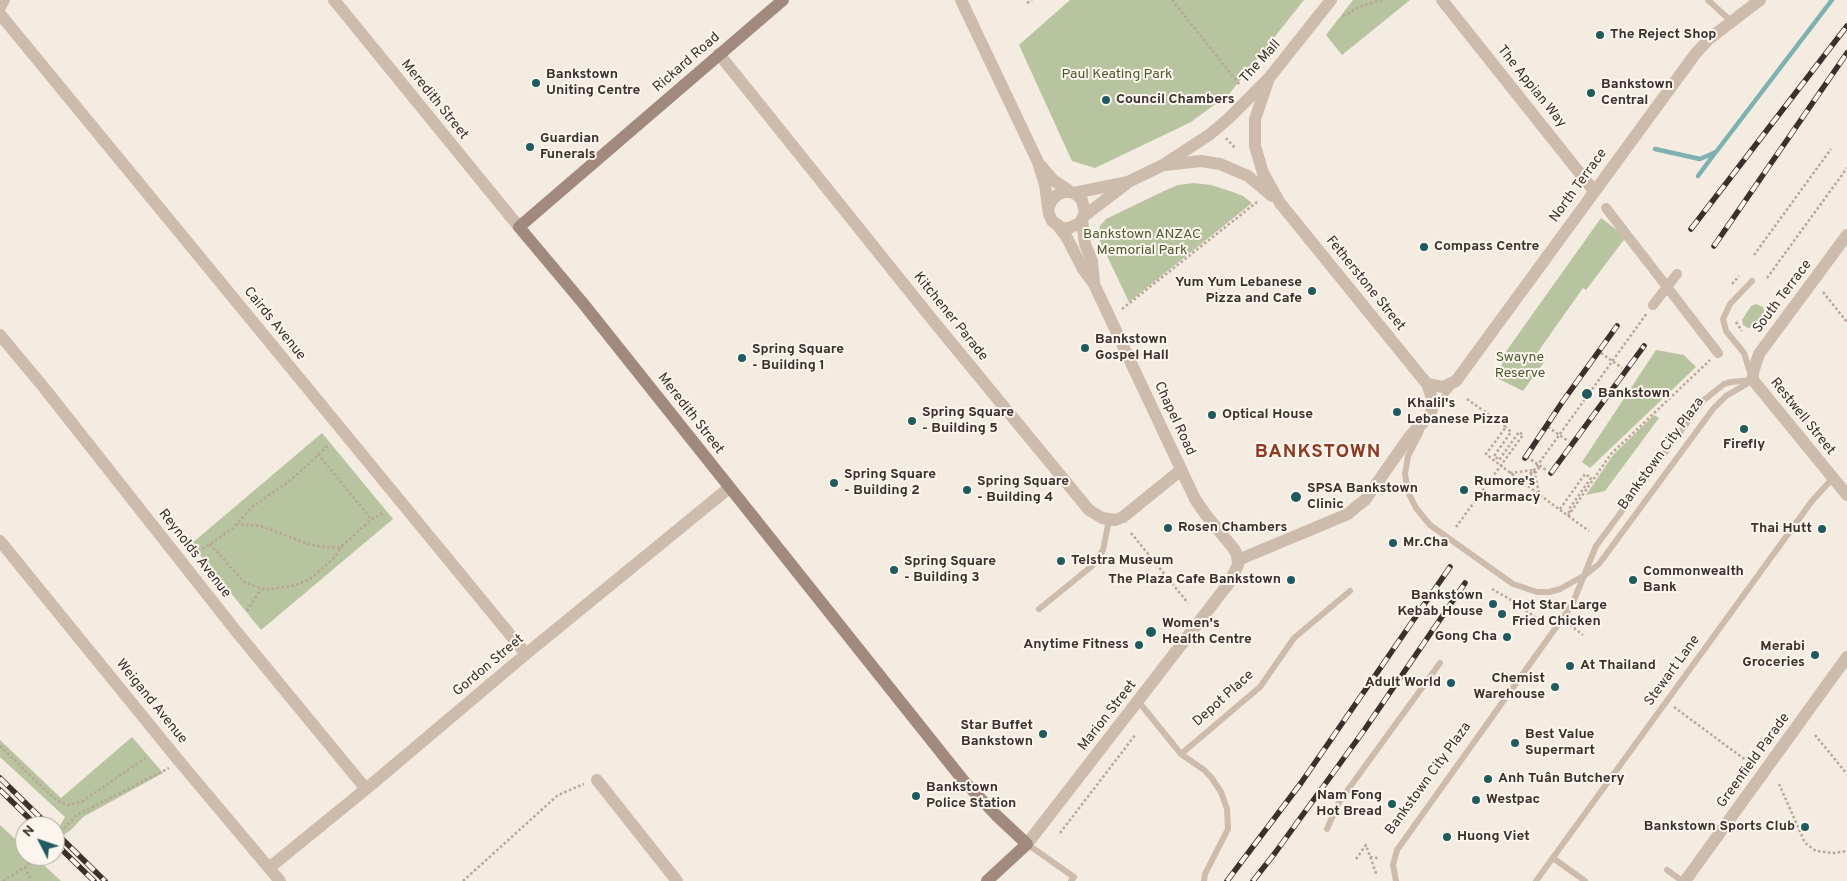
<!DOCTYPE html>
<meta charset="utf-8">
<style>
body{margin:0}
#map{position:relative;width:1847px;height:881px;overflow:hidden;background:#f4ebe1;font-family:Overpass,sans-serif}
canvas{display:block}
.north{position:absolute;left:15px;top:816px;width:50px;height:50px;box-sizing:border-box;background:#fbf5ee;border:1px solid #aea6a0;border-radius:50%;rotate:311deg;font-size:14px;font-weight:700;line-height:20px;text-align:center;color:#3b302b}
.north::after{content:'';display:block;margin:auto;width:18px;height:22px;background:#1f5a5e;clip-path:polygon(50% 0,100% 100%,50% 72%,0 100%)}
</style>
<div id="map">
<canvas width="1847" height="881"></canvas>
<div class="north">N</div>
</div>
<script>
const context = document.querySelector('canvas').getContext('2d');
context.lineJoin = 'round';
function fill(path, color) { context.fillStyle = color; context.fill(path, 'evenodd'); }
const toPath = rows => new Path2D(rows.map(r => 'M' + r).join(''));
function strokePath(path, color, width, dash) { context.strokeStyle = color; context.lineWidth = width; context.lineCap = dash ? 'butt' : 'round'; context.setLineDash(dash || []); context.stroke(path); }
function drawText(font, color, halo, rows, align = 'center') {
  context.font = font + ' Overpass,sans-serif'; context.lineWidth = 4; context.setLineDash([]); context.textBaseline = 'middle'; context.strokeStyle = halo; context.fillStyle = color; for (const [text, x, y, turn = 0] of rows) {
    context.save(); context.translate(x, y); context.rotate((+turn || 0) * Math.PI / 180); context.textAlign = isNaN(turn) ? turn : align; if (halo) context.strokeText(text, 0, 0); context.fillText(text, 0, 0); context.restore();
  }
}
const green = toPath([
 [1070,0,1304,0,1229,94,1191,122,1095,168,1072,161,1019,45],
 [1353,0,1410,0,1342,55,1326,35],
 [1194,183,1211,185,1230,191,1243,196,1252,203,1129,302,1100,241,1098,235,1100,226,1106,219,1164,191,1178,185],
 [1601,218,1626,237,1586,290,1583,288,1535,356,1544,362,1523,391,1497,378,1507,350],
 [1756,304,1763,307,1765,313,1765,317,1759,326,1748,328,1743,325,1742,320,1751,306],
 [1656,350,1684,355,1696,367,1590,468,1582,462],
 [1654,415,1659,418,1605,491,1586,495,1613,455],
 [322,433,393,519,261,630,191,544],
 [132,737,163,773,83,817,72,829,64,835,58,829,65,817,0,757,0,740,61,798],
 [0,825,25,848,25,856,34,856,61,881,0,881]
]);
const stream = toPath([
 [1655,149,1700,159,1716,152,1832,0],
 [1698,176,1715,153]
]);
const path = toPath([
 [1172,0,1240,85],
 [1027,3,1032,0],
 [1343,16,1359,7,1382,0],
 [1226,138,1235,148],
 [1754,255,1831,149],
 [1767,278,1847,168],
 [1732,284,1739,276],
 [1823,292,1847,322],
 [1122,309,1257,202],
 [1770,315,1771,302],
 [1736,322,1742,331],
 [1601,353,1622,368],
 [1467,399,1506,427,1486,454,1504,468],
 [1548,427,1568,441],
 [318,454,371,519],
 [1527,457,1546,470],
 [1530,475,1536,472,1540,466],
 [1526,477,1534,470,1647,313],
 [1556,507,1589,531],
 [1560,509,1585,474,1591,478,1569,509,1569,514],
 [1568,516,1611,454,1710,360],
 [236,524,261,526,311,545,338,548,343,545,372,519,384,513],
 [1456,527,1523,435,1519,432,1499,460,1494,456,1511,432,1506,427],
 [1131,533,1188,603],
 [210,544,244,582,266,590,296,585,310,579,334,558,343,545],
 [198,551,212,543,234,527,253,506,287,483,311,462,329,444],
 [1492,589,1513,601,1546,625],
 [247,611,261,589],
 [1570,625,1583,635],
 [1674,707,1751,764],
 [1815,735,1847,774],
 [0,746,44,789,58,801,68,805,83,801,147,757],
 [1779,784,1805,843,1816,851,1833,853,1847,851],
 [61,832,77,815,169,768],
 [1060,833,1136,734],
 [1370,857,1378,858],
 [1356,859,1366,845,1377,876],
 [25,867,31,881],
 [3,881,25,867,37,856],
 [463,881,558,795,584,784]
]);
const service = toPath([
 [1708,0,1731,21],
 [1750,372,1744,353,1726,331,1723,319,1730,304,1752,281],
 [1434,410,1452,386],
 [1416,508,1408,492,1405,474,1408,456,1421,431],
 [1560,589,1585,575,1599,564,1713,409,1726,396,1750,382],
 [1039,609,1092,566,1103,550,1109,520],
 [1138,701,1181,754,1260,687,1294,638,1350,591],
 [1181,754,1204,770,1211,777,1221,792,1227,809,1228,829,1205,874,1204,881],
 [1327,829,1339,802,1440,663],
 [1027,844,1074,877,1071,881],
 [1553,858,1585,881],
 [1667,870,1682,881],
 [1396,881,1393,865,1397,850,1572,605,1596,546,1704,400,1724,384,1731,382,1753,380],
 [1536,881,1812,501,1833,478]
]);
const pedestrian = toPath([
 [1606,208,1718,353],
 [1653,305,1677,274]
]);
const minor = toPath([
 [1442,0,1594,191],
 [0,7,4,0],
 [0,14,526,654],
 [719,54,935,323,1089,510,1102,518,1115,520,1123,517,1181,470],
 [1165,165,1201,161,1220,164,1248,176,1272,196],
 [1074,193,1128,182,1163,165,1209,135,1228,119,1269,78,1331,0],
 [1084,216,1126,184],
 [0,335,45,389,236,631,366,789],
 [1427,384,1443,387,1456,381,1696,53,1709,39,1760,0],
 [0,541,179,761,280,881],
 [1238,560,1348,514,1356,507,1365,500,1410,436,1430,415,1432,409,1432,398,1427,384,1280,203,1263,173,1255,146,1255,119,1269,78],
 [597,780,677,881],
 [269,868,366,789,526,654,729,488]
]);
const tertiary = toPath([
 [334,0,519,227],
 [961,0,1038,162,1045,185,1049,214,1052,221,1062,228,1069,228,1080,223,1085,213,1082,200,1077,195,1071,192,1064,192,1057,195,1052,200,1049,206],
 [1041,166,1053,180,1071,192],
 [1082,220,1085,244,1092,261,1094,282],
 [1847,235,1759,354,1753,372,1753,380,1847,495],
 [1027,844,1229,583,1238,565,1237,555,1234,549,1206,515,1195,499,1094,284,1083,269,1067,238,1058,226],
 [1685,881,1847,657]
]);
const secondary = toPath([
 [783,0,519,227,582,302,963,780,996,815,1027,844,987,881]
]);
const rail = toPath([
 [1691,229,1847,26],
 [1714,246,1847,53],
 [1525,458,1563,401,1617,326],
 [1551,473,1644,346],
 [0,778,49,826],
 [0,790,37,826],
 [55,832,105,881],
 [55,843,94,881],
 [1227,881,1301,783,1450,567],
 [1253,881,1275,853,1365,729,1465,583]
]);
const pathBridge = toPath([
 [1504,468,1556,507],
 [1510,473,1534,470,1539,493]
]);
const serviceBridge = toPath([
 [1416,508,1430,525,1513,584,1537,592,1549,592,1560,589]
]);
const markers = [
 [1600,35,5,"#1f5a5e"],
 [536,83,5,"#1f5a5e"],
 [1591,93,5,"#1f5a5e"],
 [1106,100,5,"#1f5a5e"],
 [530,147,5,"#1f5a5e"],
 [1424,247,5,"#1f5a5e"],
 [1312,291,5,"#1f5a5e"],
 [1085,348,5,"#1f5a5e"],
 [742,358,5,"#1f5a5e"],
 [1587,394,6,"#1f5a5e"],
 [1397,412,5,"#1f5a5e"],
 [1212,415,5,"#1f5a5e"],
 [912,421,5,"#1f5a5e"],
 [1744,429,5,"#1f5a5e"],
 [834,483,5,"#1f5a5e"],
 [967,490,5,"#1f5a5e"],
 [1464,490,5,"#1f5a5e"],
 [1296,497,6,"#1f5a5e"],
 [1168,528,5,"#1f5a5e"],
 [1822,529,5,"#1f5a5e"],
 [1393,543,5,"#1f5a5e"],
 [1061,561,5,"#1f5a5e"],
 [894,570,5,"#1f5a5e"],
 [1291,580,5,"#1f5a5e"],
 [1633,580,5,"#1f5a5e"],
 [1493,604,5,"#1f5a5e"],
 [1502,614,5,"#1f5a5e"],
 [1151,632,6,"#1f5a5e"],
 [1507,637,5,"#1f5a5e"],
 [1139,645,5,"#1f5a5e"],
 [1815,655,5,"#1f5a5e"],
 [1570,666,5,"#1f5a5e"],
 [1451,683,5,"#1f5a5e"],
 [1555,687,5,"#1f5a5e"],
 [1043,734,5,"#1f5a5e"],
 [1515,743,5,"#1f5a5e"],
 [1488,779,5,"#1f5a5e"],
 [916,796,5,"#1f5a5e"],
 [1476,800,5,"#1f5a5e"],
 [1392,804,5,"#1f5a5e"],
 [1805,827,5,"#1f5a5e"],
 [1447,837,5,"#1f5a5e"]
];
const poiNames = [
 ["The Reject Shop",1610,35],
 ["Bankstown",546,75],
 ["Uniting Centre",546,91],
 ["Bankstown",1601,85],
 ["Central",1601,101],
 ["Council Chambers",1116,100],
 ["Guardian",540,139],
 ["Funerals",540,155],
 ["Compass Centre",1434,247],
 ["Yum Yum Lebanese",1302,283,"right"],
 ["Pizza and Cafe",1302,299,"right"],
 ["Bankstown",1095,340],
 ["Gospel Hall",1095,356],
 ["Spring Square",752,350],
 ["- Building 1",752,366],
 ["Bankstown",1598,394],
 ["Khalil's",1407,404],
 ["Lebanese Pizza",1407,420],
 ["Spring Square",922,413],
 ["- Building 5",922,429],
 ["Optical House",1222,415],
 ["Firefly",1744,445,"center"],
 ["Spring Square",844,475],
 ["- Building 2",844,491],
 ["Spring Square",977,482],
 ["- Building 4",977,498],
 ["Rumore's",1474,482],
 ["Pharmacy",1474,498],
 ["SPSA Bankstown",1307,489],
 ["Clinic",1307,505],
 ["Rosen Chambers",1178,528],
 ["Thai Hutt",1812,529,"right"],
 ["Mr.Cha",1403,543],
 ["Telstra Museum",1071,561],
 ["Spring Square",904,562],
 ["- Building 3",904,578],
 ["Commonwealth",1643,572],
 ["Bank",1643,588],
 ["The Plaza Cafe Bankstown",1281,580,"right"],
 ["Bankstown",1483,596,"right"],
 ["Kebab House",1483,612,"right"],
 ["Hot Star Large",1512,606],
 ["Fried Chicken",1512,622],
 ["Women's",1162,624],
 ["Health Centre",1162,640],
 ["Gong Cha",1497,637,"right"],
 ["Anytime Fitness",1129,645,"right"],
 ["Merabi",1805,647,"right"],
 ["Groceries",1805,663,"right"],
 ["At Thailand",1580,666],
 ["Chemist",1545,679,"right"],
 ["Warehouse",1545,695,"right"],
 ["Adult World",1441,683,"right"],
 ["Star Buffet",1033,726,"right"],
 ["Bankstown",1033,742,"right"],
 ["Best Value",1525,735],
 ["Supermart",1525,751],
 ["Anh Tuân Butchery",1498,779],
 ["Bankstown",926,788],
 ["Police Station",926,804],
 ["Nam Fong",1382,796,"right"],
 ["Hot Bread",1382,812,"right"],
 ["Westpac",1486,800],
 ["Bankstown Sports Club",1795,827,"right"],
 ["Huong Viet",1457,837]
];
const streetNames = [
 ["The Mall",1261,62,-48],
 ["Rickard Road",687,63,-41],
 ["The Appian Way",1531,87,51],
 ["Meredith Street",434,100,51],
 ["North Terrace",1579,186,-54],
 ["Fetherstone Street",1365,284,51],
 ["South Terrace",1783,297,-53],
 ["Kitchener Parade",950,317,51],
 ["Cairds Avenue",274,324,51],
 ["Meredith Street",690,414,52],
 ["Restwell Street",1802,417,51],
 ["Chapel Road",1174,419,65],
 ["Bankstown City Plaza",1662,454,-54],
 ["Reynolds Avenue",194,554,52],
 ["Gordon Street",489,666,-40],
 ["Stewart Lane",1673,671,-54],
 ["Depot Place",1224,699,-42],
 ["Weigand Avenue",151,702,51],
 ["Marion Street",1108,716,-52],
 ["Greenfield Parade",1754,761,-54],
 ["Bankstown City Plaza",1429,779,-54]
];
const parkNames = [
 ["Paul Keating Park",1117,75],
 ["Bankstown ANZAC",1142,235],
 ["Memorial Park",1142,251],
 ["Swayne",1520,358],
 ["Reserve",1520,374]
];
const districtNames = [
 ["BANKSTOWN",1318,453]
];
fill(green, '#b8c4a0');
strokePath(stream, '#7fb0b2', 4.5);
strokePath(path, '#b9a596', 2.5, [2.5, 2.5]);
strokePath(service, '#cdbbac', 6);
strokePath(pedestrian, '#cdbbac', 10);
strokePath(minor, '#cdbbac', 12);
strokePath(tertiary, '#cdbbac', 12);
strokePath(secondary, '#a18a7d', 12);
strokePath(rail, '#3b302b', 5.5);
strokePath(rail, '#fbf5ee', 4, [11]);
strokePath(pathBridge, '#b9a596', 2.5, [2.5, 2.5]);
strokePath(serviceBridge, '#cdbbac', 6);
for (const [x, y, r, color] of markers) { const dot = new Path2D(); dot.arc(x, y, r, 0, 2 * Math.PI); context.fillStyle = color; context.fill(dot); strokePath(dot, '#fbf5ee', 2); }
drawText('bold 14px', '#3b302b', '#fbf5ee', poiNames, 'left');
drawText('14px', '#3b302b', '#fbf5ee', streetNames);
drawText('14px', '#4a5a2e', '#fbf5ee', parkNames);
context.letterSpacing = '1px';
drawText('bold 19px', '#8c3b22', '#fbf5ee', districtNames);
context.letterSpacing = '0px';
</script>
